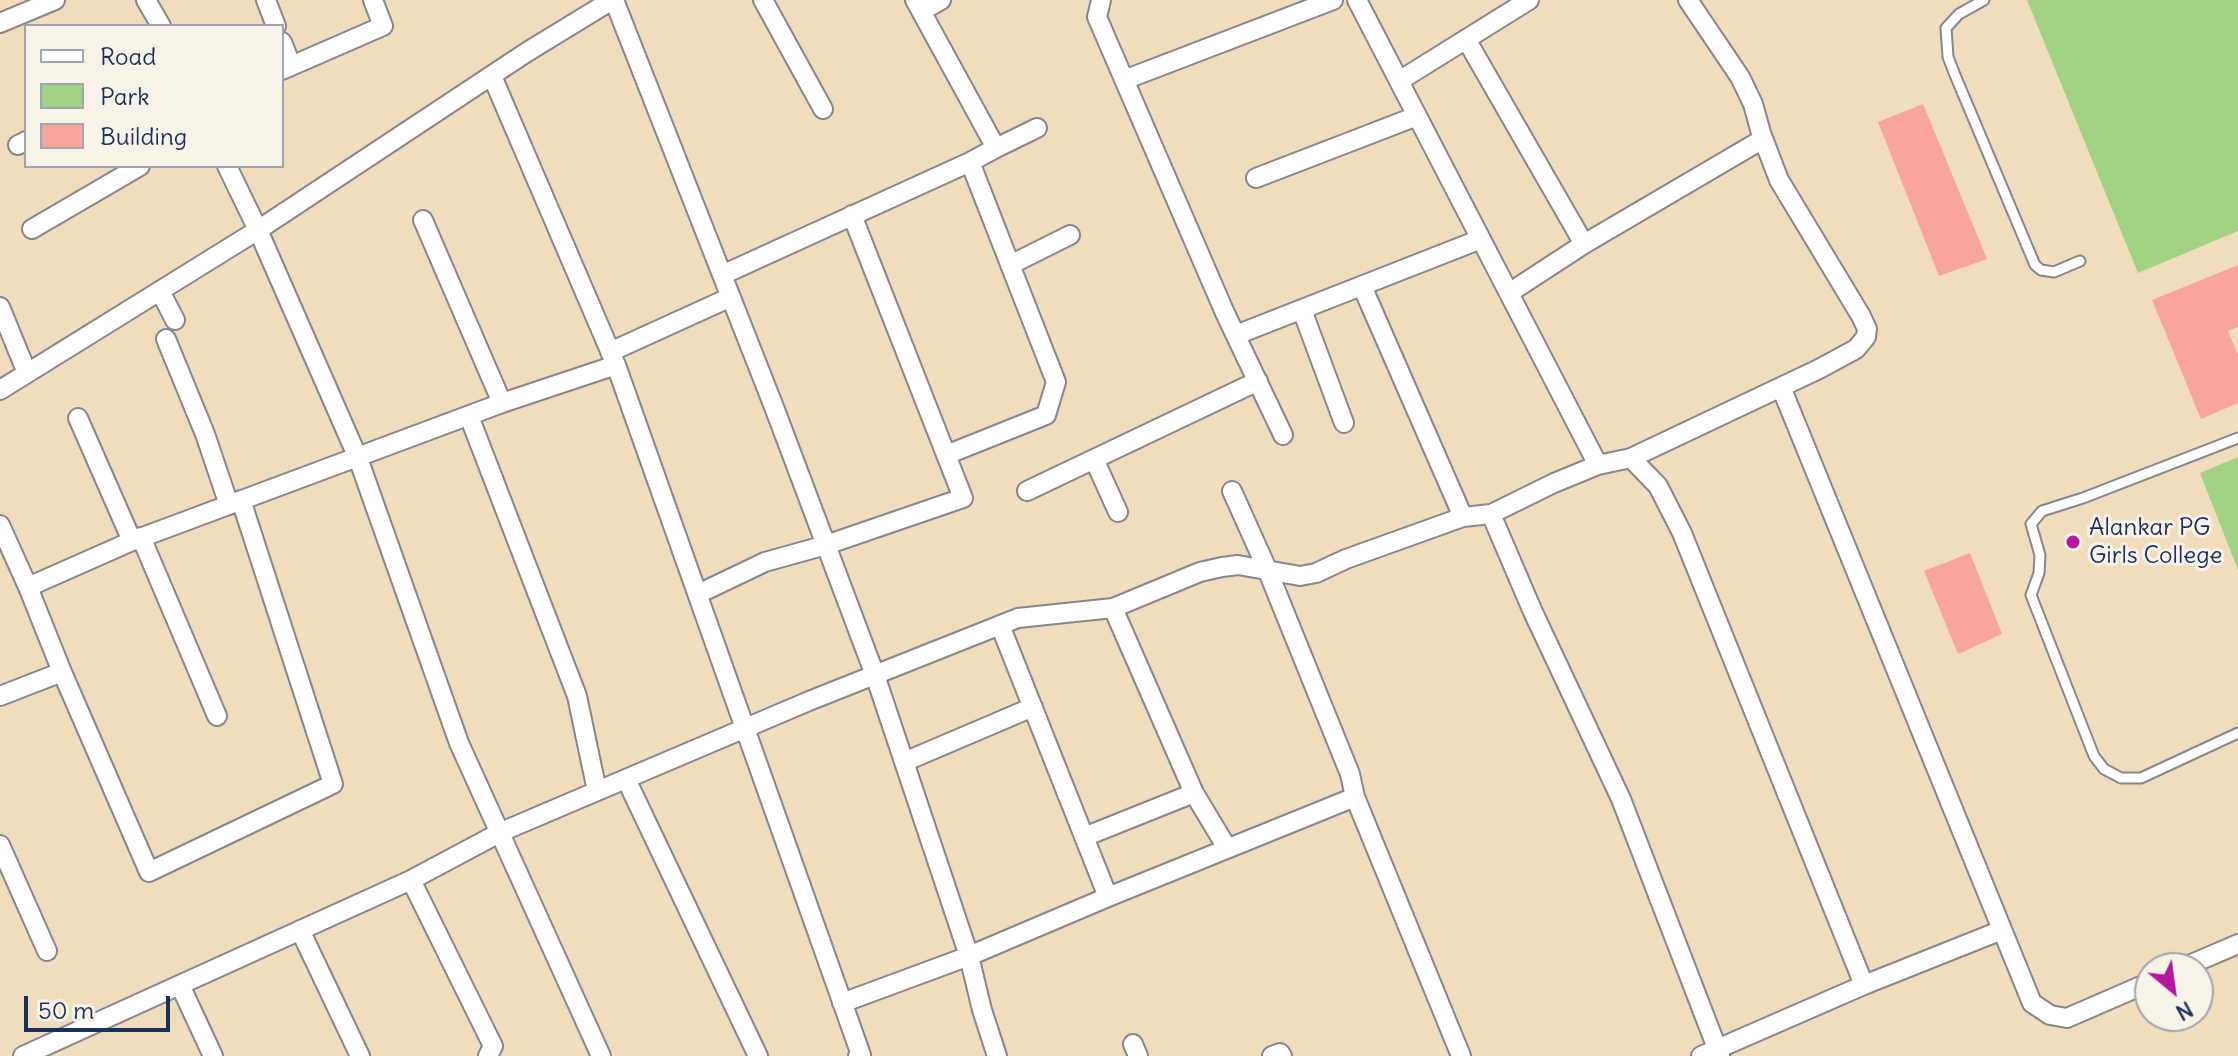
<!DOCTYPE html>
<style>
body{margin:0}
#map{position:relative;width:2238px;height:1056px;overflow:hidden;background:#f0ddbc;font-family:Delius,sans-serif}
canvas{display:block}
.legend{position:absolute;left:24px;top:24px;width:260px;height:144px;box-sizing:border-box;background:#f7f3e8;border:2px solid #9fa5b1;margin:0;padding:10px 14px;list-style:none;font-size:24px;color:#1b2f5e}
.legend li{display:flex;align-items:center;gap:16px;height:40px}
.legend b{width:40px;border:2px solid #9fa5b1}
.north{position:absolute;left:2134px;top:952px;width:80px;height:80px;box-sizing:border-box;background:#f7f3e8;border:2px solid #9fa5b1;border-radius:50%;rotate:151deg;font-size:22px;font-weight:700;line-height:32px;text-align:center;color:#1b2f5e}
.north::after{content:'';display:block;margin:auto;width:28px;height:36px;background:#b5179e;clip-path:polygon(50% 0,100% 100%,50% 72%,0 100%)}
.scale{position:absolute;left:24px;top:996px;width:146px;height:36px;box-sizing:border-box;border:4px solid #1b2f5e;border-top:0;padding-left:10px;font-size:24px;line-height:28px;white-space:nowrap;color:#1b2f5e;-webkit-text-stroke:6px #f7f3e8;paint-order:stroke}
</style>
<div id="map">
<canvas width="2238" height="1056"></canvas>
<ul class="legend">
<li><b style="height:10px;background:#fff"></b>Road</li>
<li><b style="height:22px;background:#a1d382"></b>Park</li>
<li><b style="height:22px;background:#f8a69a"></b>Building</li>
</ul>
<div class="north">N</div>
<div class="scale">50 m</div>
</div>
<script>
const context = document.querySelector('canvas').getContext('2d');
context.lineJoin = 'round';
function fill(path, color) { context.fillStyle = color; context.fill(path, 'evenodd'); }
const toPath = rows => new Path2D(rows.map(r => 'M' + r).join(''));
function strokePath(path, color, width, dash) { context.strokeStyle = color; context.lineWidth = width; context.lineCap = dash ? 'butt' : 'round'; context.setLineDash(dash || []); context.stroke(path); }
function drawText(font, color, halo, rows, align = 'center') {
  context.font = font + ' Delius,sans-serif'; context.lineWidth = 6; context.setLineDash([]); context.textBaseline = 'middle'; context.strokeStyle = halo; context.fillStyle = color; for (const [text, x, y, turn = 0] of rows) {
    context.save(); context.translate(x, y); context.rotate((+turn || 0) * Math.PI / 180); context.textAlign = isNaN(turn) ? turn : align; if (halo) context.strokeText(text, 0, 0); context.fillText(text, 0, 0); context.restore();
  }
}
const green = toPath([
 [2027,0,2238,0,2238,231,2138,273],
 [2238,457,2238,570,2200,473]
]);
const building = toPath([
 [1923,104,1987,259,1939,276,1878,122],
 [2238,265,2238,327,2228,331,2238,355,2238,403,2201,419,2152,300],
 [1970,553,2002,634,1958,654,1924,571]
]);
const lane = toPath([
 [1984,0,1959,14,1946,28,1948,57,1955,75,2035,265,2041,270,2054,272,2080,261],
 [2238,438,2083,498,2042,511,2031,524,2040,555,2039,573,2031,595,2094,756,2104,769,2121,778,2141,778,2238,733]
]);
const street = toPath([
 [146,0,161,26],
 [266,0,276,26],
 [614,0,774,407,875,675,969,956,982,1010,997,1056],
 [763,0,823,109],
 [915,0,996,148,970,162],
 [1101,0,1097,17,1225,313,1283,435],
 [922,11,941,0],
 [0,23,55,0],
 [1466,39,1584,244],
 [282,42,291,65],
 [282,70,383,26,373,0],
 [492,76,616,365,861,1055,858,1056],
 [1124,80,1333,0],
 [1399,81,1529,0],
 [18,145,26,141],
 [996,148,1037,128],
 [227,166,258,230,358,458,459,743,601,1056],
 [1256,178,1417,116],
 [423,220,502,403],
 [32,229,140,166],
 [1010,265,1070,235],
 [722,275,970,162,1056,382,1046,415,946,455],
 [1362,286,1463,517],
 [160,291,175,320],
 [1509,293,1584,244,1763,139],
 [0,307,27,373],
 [1302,310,1344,423],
 [1236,335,1481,239],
 [166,339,205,434,229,505],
 [610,352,731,297],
 [1781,387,2032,1003,2050,1015,2067,1018,2150,982],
 [0,390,258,230,527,52,612,0],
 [469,416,577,696,597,791],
 [78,418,132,541],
 [1631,458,1819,369,1856,349,1866,337,1867,329,1861,316,1779,180,1761,133,1753,104,1740,77,1688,0],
 [1094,459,1118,512],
 [1598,465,1631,458,1658,486,1682,533,1864,985],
 [1027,491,1258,381],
 [241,500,333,784,149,872,62,672,28,587,132,541,502,403,616,365],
 [1491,514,1533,612,1621,799,1720,1056],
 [0,525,28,587],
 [141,537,217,716],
 [698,594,765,562,826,545,963,498,852,215],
 [1113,608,1194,793,1227,848],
 [1000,625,1108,897],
 [0,696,62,672],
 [904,762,1033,707],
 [626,779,758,1056],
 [1355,797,1461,1056],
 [1084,837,1194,793],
 [0,845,47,951],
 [411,880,493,1046,488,1056],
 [300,930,360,1056],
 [2182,968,2238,944],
 [180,985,213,1056],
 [842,1003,969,956,1108,897,1355,797,1350,774,1267,569,1232,491],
 [1133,1044,1138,1056],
 [23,1056,411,880,501,832,809,701,1018,618,1113,608,1200,572,1222,567,1238,565,1300,576,1316,573,1346,559,1463,517,1491,514,1554,483,1598,465,1357,0],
 [1272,1056,1280,1053,1282,1056],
 [1701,1056,1864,985,2002,930]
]);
const markers = [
 [2073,542,8,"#b5179e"]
];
const poiNames = [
 ["Alankar PG",2089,528],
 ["Girls College",2089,556]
];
fill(green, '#a1d382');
fill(building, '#f8a69a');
strokePath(lane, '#86868d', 13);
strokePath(street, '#86868d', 22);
strokePath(lane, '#fff', 9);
strokePath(street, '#fff', 18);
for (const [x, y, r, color] of markers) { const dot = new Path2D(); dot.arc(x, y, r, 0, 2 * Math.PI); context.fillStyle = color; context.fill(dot); strokePath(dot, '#f7f3e8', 3); }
drawText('24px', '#1b2f5e', '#f7f3e8', poiNames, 'left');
</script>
